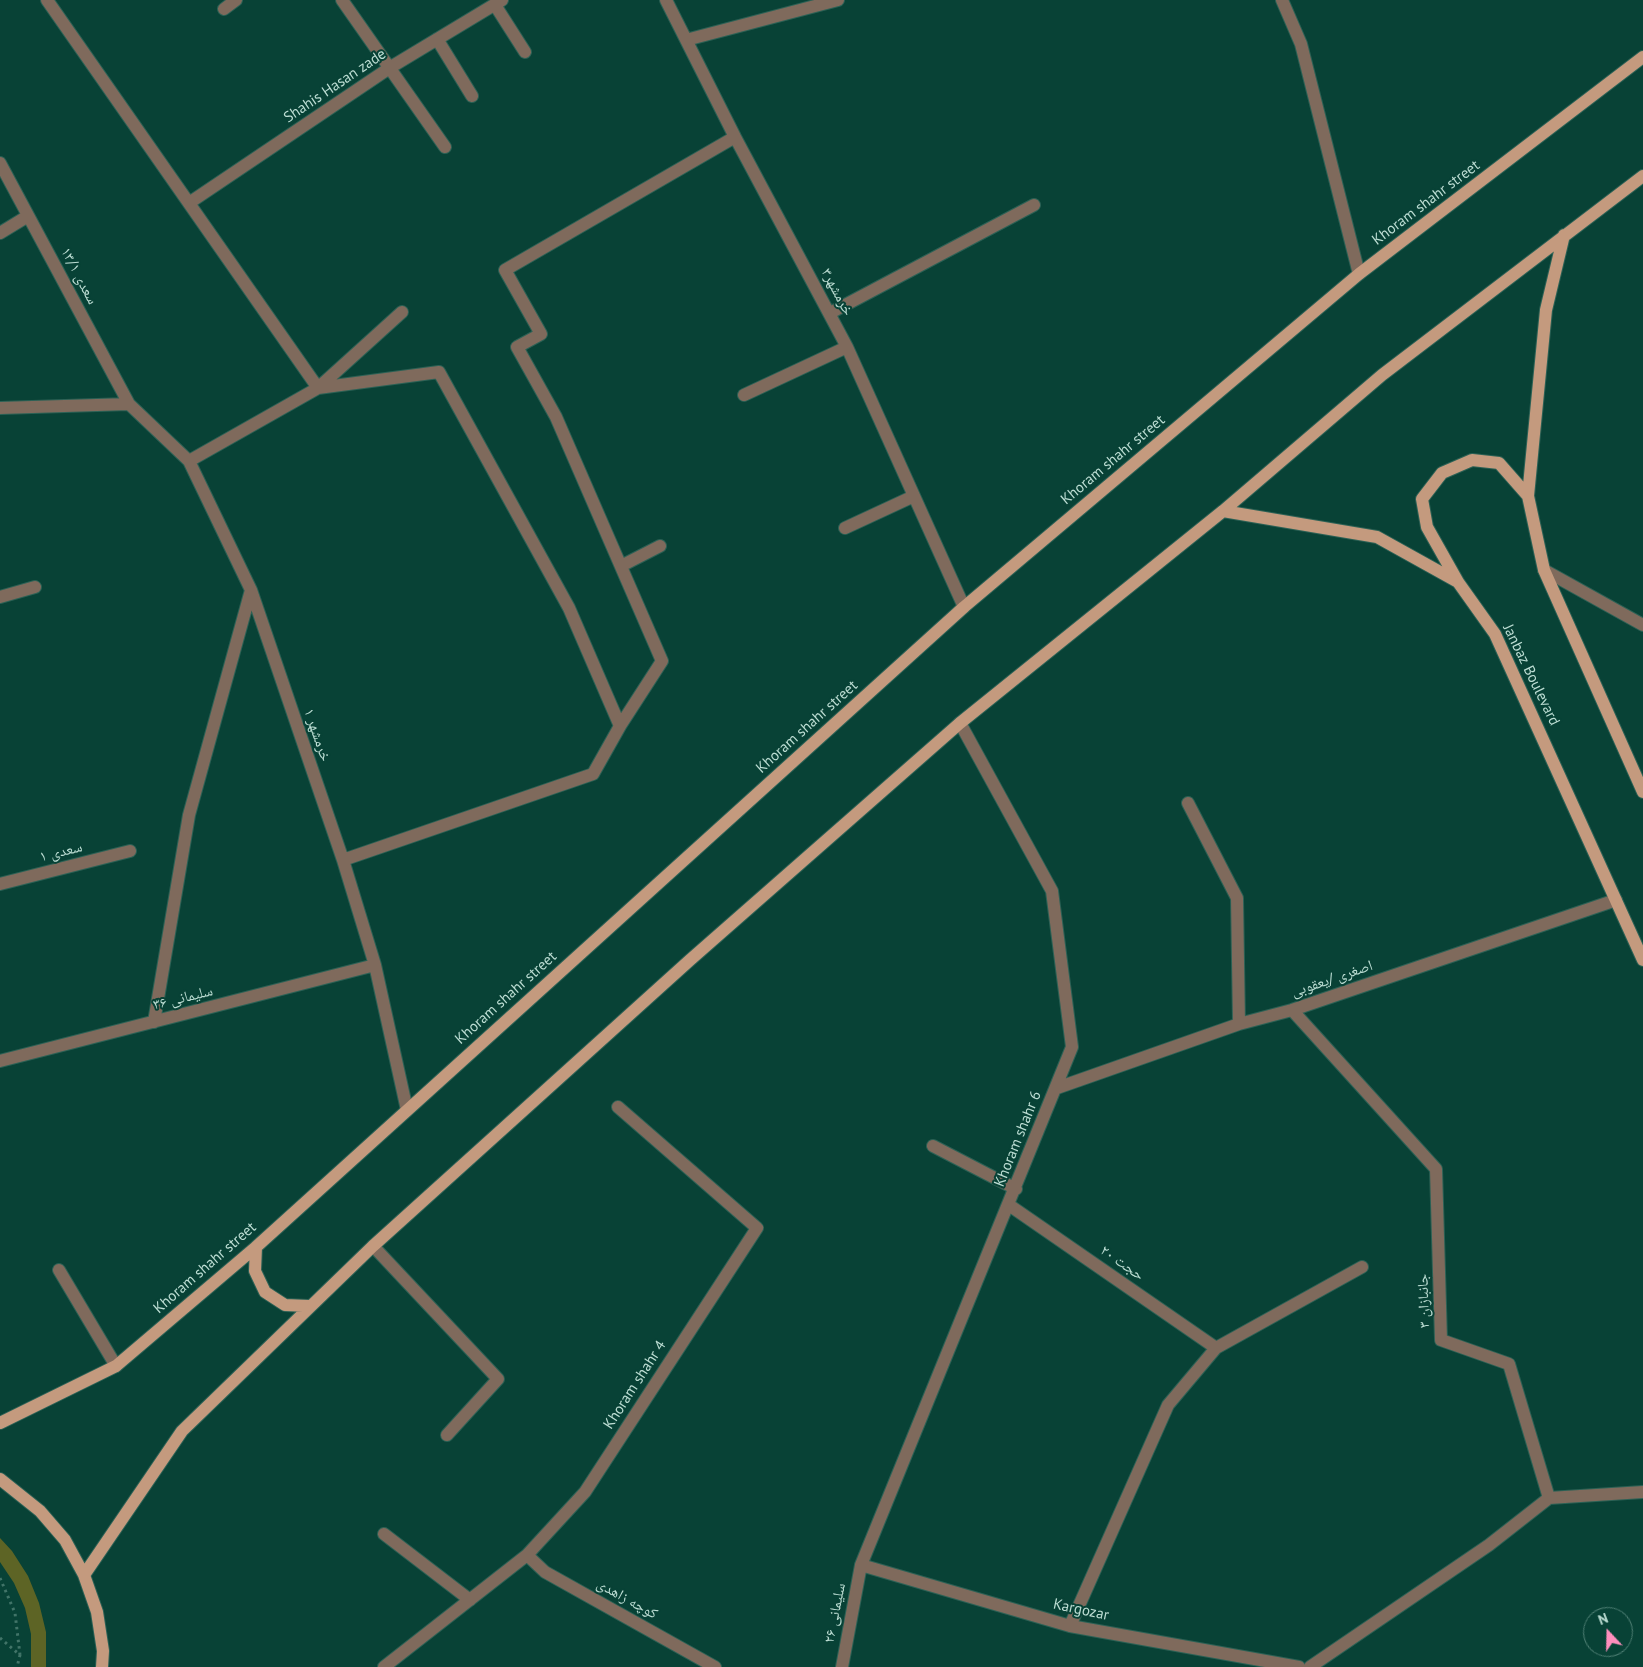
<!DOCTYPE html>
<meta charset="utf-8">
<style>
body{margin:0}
#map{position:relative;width:1643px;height:1667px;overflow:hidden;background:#084236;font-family:"PT Sans",sans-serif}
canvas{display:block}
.north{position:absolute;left:1583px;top:1607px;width:50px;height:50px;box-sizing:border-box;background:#084236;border:1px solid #508075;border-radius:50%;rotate:339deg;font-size:14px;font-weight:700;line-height:20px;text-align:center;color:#bcddd3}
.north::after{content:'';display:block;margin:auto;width:18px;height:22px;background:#fe8ebc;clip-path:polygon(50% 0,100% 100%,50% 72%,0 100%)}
</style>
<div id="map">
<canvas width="1643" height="1667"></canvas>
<div class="north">N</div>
</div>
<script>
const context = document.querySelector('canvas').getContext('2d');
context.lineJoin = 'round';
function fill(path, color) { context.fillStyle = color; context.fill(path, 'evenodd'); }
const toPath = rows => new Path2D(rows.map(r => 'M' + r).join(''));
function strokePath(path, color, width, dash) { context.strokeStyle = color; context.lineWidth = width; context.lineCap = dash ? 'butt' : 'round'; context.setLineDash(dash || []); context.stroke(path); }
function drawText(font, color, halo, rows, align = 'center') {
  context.font = font + ' "PT Sans","Noto Naskh Arabic",sans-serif'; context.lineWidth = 4; context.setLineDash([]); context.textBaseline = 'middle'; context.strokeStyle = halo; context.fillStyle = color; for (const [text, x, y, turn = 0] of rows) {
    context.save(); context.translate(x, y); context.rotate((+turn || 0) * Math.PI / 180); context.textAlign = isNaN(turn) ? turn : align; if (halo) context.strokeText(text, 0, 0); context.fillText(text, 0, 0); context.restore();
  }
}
const green = toPath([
 [0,1538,12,1551,28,1576,39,1603,46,1632,46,1667,31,1667,31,1634,25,1608,14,1583,0,1562]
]);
const path = toPath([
 [0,1578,15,1613,20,1655],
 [0,1638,20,1655,17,1667]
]);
const minor = toPath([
 [47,0,318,388],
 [342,0,445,147],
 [666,0,735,137,847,347,964,607],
 [1282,0,1301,44,1359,274],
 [495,5,525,52],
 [224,9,236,0],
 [437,39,472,96],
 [686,40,838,0],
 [0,163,129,404,189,461,251,590,343,860,375,965,407,1110],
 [189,203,391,67,502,0],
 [0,233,28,216],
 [830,313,1034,205],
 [318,388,439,372,569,608,620,726],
 [744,395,847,347],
 [0,408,129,404],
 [189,461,318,388,402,312],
 [845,528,914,496],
 [621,566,660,546],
 [1544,570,1643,625],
 [0,597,35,587],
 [1188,803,1237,898,1239,1024],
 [343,860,593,774,620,726,662,661,556,417,517,347,541,334,505,270,735,137],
 [0,884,130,851],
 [1292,1010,1436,1169,1441,1340,1509,1364,1549,1498,1643,1492],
 [154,1022,189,815,251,590],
 [0,1061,375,965],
 [1057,1088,1239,1024,1292,1010,1616,900],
 [933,1146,1016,1189],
 [1009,1205,1216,1348],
 [373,1246,498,1379,447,1435],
 [59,1270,116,1366],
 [384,1534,470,1600],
 [527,1555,545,1572,715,1667],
 [861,1565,1070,1626,1299,1667],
 [1070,1626,1168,1405,1216,1348,1362,1267],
 [384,1667,527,1555,585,1492,757,1228,618,1107],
 [842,1667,861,1565,1072,1047,1052,891,960,723],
 [1310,1667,1489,1545,1549,1498]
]);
const major = toPath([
 [1564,235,1546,310,1528,496,1544,570,1643,792],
 [1223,511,1377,537,1458,582,1495,634,1643,960],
 [1458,582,1427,527,1422,499,1442,473,1472,460,1499,463,1528,496],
 [256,1247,255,1271,265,1292,285,1305,309,1306],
 [0,1423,116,1366,256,1247,964,607,1359,274,1643,57],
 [0,1479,40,1511,65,1540,84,1575,97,1612,103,1651,102,1667],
 [84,1575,182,1431,373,1246,690,960,960,723,1223,511,1382,375,1643,176]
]);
const streetNames = [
 ["Shahis Hasan zade",335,86,-34],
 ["Khoram shahr street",1426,203,-37],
 ["سعدی ۱۳/۱",79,276,62],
 ["خرمشهر۳",837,292,62],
 ["Khoram shahr street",1113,460,-40],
 ["Janbaz Boulevard",1531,675,64],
 ["Khoram shahr street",807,727,-42],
 ["خرمشهر ۱",317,735,71],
 ["سعدی ۱",61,852,-14],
 ["اصغری /یعقوبی",1332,979,-19],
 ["سلیمانی ۳۶",183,998,-14],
 ["Khoram shahr street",506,998,-42],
 ["Khoram shahr 6",1018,1139,-68],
 ["حجت ۲۰",1122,1263,35],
 ["Khoram shahr street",205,1268,-41],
 ["جانبازان ۳",1424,1301,-92],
 ["Khoram shahr 4",635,1385,-57],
 ["کوچه زاهدی",627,1599,29],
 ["Kargozar",1081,1610,12],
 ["سلیمانی ۲۶",835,1613,-79]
];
fill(green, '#5d6425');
strokePath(minor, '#2c6155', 14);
strokePath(major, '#2c6155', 14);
strokePath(path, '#417468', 3, [2.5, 4]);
strokePath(minor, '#7f6a5c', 12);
strokePath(major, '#c49a7e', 12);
drawText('15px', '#bcddd3', '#084236', streetNames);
</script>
